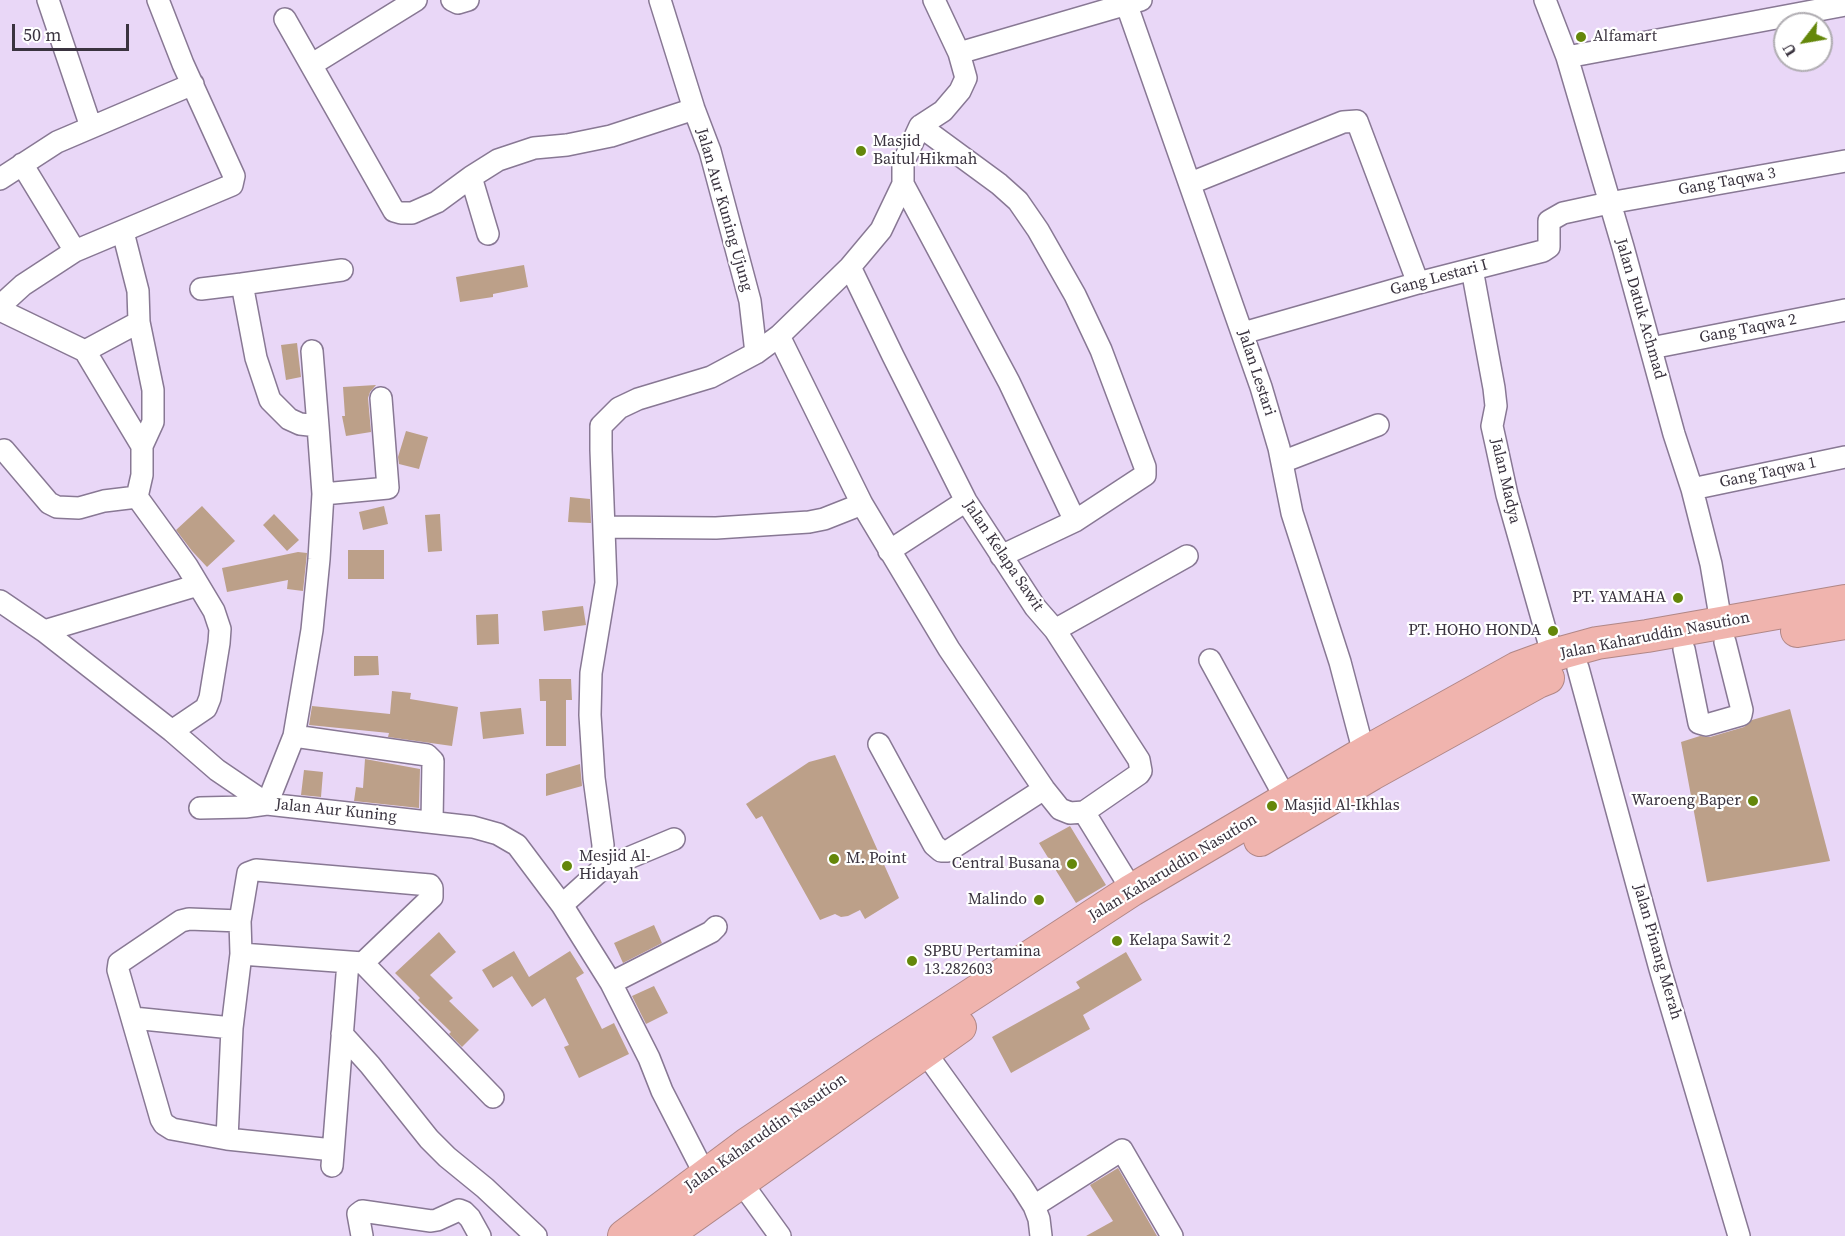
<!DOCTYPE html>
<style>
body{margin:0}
#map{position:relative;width:1845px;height:1236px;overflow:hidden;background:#e9d7f7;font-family:"Source Serif 4",serif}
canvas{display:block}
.north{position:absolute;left:1773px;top:12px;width:60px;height:60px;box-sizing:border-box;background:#fff;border:2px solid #b0adb2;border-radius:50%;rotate:239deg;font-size:16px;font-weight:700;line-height:24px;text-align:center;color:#3a333f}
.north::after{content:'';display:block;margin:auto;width:21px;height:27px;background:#64870a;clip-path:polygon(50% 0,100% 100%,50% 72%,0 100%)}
.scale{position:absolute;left:12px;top:24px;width:117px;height:27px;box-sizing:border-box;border:3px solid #3a333f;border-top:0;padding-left:8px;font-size:18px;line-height:21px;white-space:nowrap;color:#3a333f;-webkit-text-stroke:4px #fff;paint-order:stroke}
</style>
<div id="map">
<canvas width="1845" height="1236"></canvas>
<div class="north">U</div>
<div class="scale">50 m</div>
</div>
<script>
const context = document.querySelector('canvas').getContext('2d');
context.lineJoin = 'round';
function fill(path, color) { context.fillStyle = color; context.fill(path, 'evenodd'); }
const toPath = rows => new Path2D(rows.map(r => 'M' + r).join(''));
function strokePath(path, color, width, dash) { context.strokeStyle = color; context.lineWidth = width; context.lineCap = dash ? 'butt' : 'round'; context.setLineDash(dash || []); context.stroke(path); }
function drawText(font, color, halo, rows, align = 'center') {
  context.font = font + ' "Source Serif 4",serif'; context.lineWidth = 4.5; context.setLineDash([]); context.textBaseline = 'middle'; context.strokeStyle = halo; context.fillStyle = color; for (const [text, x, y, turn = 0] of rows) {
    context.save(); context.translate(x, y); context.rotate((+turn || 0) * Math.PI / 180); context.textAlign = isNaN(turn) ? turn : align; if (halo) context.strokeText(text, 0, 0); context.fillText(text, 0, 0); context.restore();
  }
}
const building = toPath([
 [524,265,528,287,493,294,493,297,460,302,456,277],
 [297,343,301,377,286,380,281,345],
 [376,385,370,392,368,398,371,432,346,436,342,416,345,416,343,387],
 [406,431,428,437,419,469,399,464,398,457],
 [570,497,590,499,591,523,568,522],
 [202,506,235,541,207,567,192,551,176,530],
 [384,506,388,524,363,530,359,512],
 [274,514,299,540,287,551,263,525],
 [440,514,442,551,428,552,425,515],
 [348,550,384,550,384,579,348,579],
 [298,552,307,553,303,591,287,589,288,580,227,592,222,568],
 [583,606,586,625,544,631,542,611],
 [498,614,499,644,477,645,476,615],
 [354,656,378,656,379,675,354,676],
 [539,679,571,679,572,700,566,700,566,746,546,746,546,701,540,701],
 [392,691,411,693,410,699,458,707,452,746,388,737,389,733,309,725,312,706,390,714],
 [521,708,524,734,483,739,480,712],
 [1790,709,1830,861,1707,882,1681,742,1700,736,1710,737,1744,727,1752,720],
 [835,755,899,898,865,919,860,910,848,916,841,917,835,914,820,920,762,816,756,819,746,804,809,762],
 [365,759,420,769,419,808,354,801,356,787,363,788],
 [580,764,582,786,546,796,546,774],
 [304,770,323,772,321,797,301,795],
 [1070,826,1106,885,1076,903,1039,843],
 [654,925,662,943,623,963,614,943],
 [439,932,456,952,430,975,453,998,449,1001,479,1030,462,1047,449,1034,451,1032,418,1000,420,998,395,973],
 [514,951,529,977,570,951,584,973,576,978,602,1029,614,1023,629,1054,579,1078,564,1047,569,1045,545,998,532,1007,512,976,493,988,482,970],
 [1126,952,1142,980,1083,1015,1090,1029,1011,1073,992,1037,1080,988,1076,982],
 [654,986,668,1013,646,1024,632,996],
 [1118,1168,1157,1236,1086,1236,1113,1221,1090,1185]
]);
const minor = toPath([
 [48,0,91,127],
 [452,0,458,3,468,0],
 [660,0,694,109,710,151,750,301,756,353],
 [1125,0,1261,387,1279,448,1292,513,1340,662,1364,753],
 [1545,0,1567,57,1623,247,1674,434,1692,489,1711,564,1721,622],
 [285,19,394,211,401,213,412,213,437,202,471,177],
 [959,53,1141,0],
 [1567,57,1845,5],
 [311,65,416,0],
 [920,126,999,184,1018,201,1038,230,1075,295,1101,350,1145,467,1145,475,1075,521,1001,556],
 [22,164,75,251],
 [0,179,57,142,193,84],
 [1191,183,1343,122,1357,121,1418,283],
 [903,184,1009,382,1075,521],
 [123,232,138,291,139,322,153,390,153,422,142,446,142,475,137,497,187,566,214,611,220,629,219,643,210,698,206,708,172,731],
 [488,234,471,177,498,160,534,148,567,145,611,136,694,109],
 [850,267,893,356,966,501,1035,607,1055,630,1139,760,1141,771,1139,774,1084,812],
 [1472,269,1494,388,1496,406,1492,426,1496,444,1507,495,1549,643,1550,656],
 [242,284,342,270],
 [0,306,23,285,75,251,232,185,234,176,183,64,158,0],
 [0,310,85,351,142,446],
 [1243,333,1418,283,1543,251,1549,247,1549,221,1563,213,1609,203,1845,161],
 [779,336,862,504,949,649,1044,789,1060,809,1070,813,1084,812,1132,890],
 [1651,348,1845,310],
 [85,351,139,322],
 [312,351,318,426],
 [4,450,49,503,57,507,79,508,104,501,137,497],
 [1282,462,1378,425],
 [1692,489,1845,457],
 [323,494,388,488,381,398],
 [605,527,716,528,809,522,824,519,862,504],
 [889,551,966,501],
 [0,601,44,631,172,731,217,770,267,804,473,827,498,834,517,845,562,905,611,983,649,1058,662,1091,698,1161,707,1172],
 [1055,630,1187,556],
 [44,631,198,585],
 [1684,649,1699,723,1706,725,1741,715,1742,710,1725,642],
 [1210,660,1286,799],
 [1578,668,1660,969,1739,1236],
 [294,736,427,755,433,761,432,822],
 [879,744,934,845,941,851,948,851,1044,789],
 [200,808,245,807,267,804,294,736,312,630,319,559,323,494,318,426,300,424,289,419,270,400,256,358,242,284,201,289],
 [602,869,674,839],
 [562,905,602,869,603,845,594,778,590,715,591,673,606,583,601,450,601,426,619,408,638,399,711,377,756,353,779,336,850,267,881,230,903,184,903,163,920,126,943,111,960,91,966,78,959,53,934,0],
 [240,921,189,919,181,921,119,963,118,970,161,1119,164,1124,172,1129,227,1139,333,1150],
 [241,954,363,963,493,1097],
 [611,983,711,932,716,927],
 [133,1018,232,1028],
 [342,1034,370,1065,429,1139,447,1157,485,1188,536,1236],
 [925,1052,1022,1187,1034,1206,1039,1219,1041,1236],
 [227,1139,232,1028,241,954,240,921,248,873,256,870,430,885,432,888,432,897,363,963],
 [332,1166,348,962],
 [741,1182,780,1236],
 [1034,1206,1122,1150,1172,1236],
 [362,1236,358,1214,362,1211,431,1221,437,1220,459,1210,464,1212,470,1218,480,1236]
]);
const highway = toPath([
 [1797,631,1845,623],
 [1260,840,1372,774,1538,682,1548,678],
 [624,1236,747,1144,882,1053,1132,890,1364,753,1517,668,1550,656,1597,643,1647,636,1845,601],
 [665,1236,960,1027]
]);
const markers = [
 [1581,37,6,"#64870a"],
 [861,151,6,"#64870a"],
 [1678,598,6,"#64870a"],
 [1553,631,6,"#64870a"],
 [1753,801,6,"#64870a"],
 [1272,806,6,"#64870a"],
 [834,859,6,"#64870a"],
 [1072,864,6,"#64870a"],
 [567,866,6,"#64870a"],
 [1039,900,6,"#64870a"],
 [1117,941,6,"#64870a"],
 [912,961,6,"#64870a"]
];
const poiNames = [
 ["Alfamart",1593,37],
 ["Masjid",873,142],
 ["Baitul Hikmah",873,160],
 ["PT. YAMAHA",1666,598,"right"],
 ["PT. HOHO HONDA",1541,631,"right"],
 ["Waroeng Baper",1741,801,"right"],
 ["Masjid Al-Ikhlas",1284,806],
 ["Mesjid Al-",579,857],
 ["Hidayah",579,875],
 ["M. Point",846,859],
 ["Central Busana",1060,864,"right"],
 ["Malindo",1027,900,"right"],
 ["Kelapa Sawit 2",1129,941],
 ["SPBU Pertamina",924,952],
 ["13.282603",924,970]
];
const streetNames = [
 ["Gang Taqwa 3",1727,182,-10],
 ["Jalan Aur Kuning Ujung",724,210,74],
 ["Gang Lestari I",1439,278,-15],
 ["Jalan Datuk Achmad",1640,309,74],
 ["Gang Taqwa 2",1748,329,-11],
 ["Jalan Lestari",1256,373,72],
 ["Gang Taqwa 1",1768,473,-12],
 ["Jalan Madya",1505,481,77],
 ["Jalan Kelapa Sawit",1003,556,56],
 ["Jalan Kaharuddin Nasution",1655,636,-11],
 ["Jalan Aur Kuning",336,811,6],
 ["Jalan Kaharuddin Nasution",1173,868,-31],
 ["Jalan Pinang Merah",1657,952,74],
 ["Jalan Kaharuddin Nasution",766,1133,-35]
];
fill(building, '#bca089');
strokePath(minor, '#887894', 24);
strokePath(highway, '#b08787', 34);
strokePath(minor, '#fff', 21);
strokePath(highway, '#f0b4ae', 32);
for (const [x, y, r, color] of markers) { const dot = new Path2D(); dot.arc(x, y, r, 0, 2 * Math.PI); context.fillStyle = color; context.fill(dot); strokePath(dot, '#fff', 2); }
drawText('16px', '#3a333f', '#fff', poiNames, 'left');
drawText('16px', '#3a333f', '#fff', streetNames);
</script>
